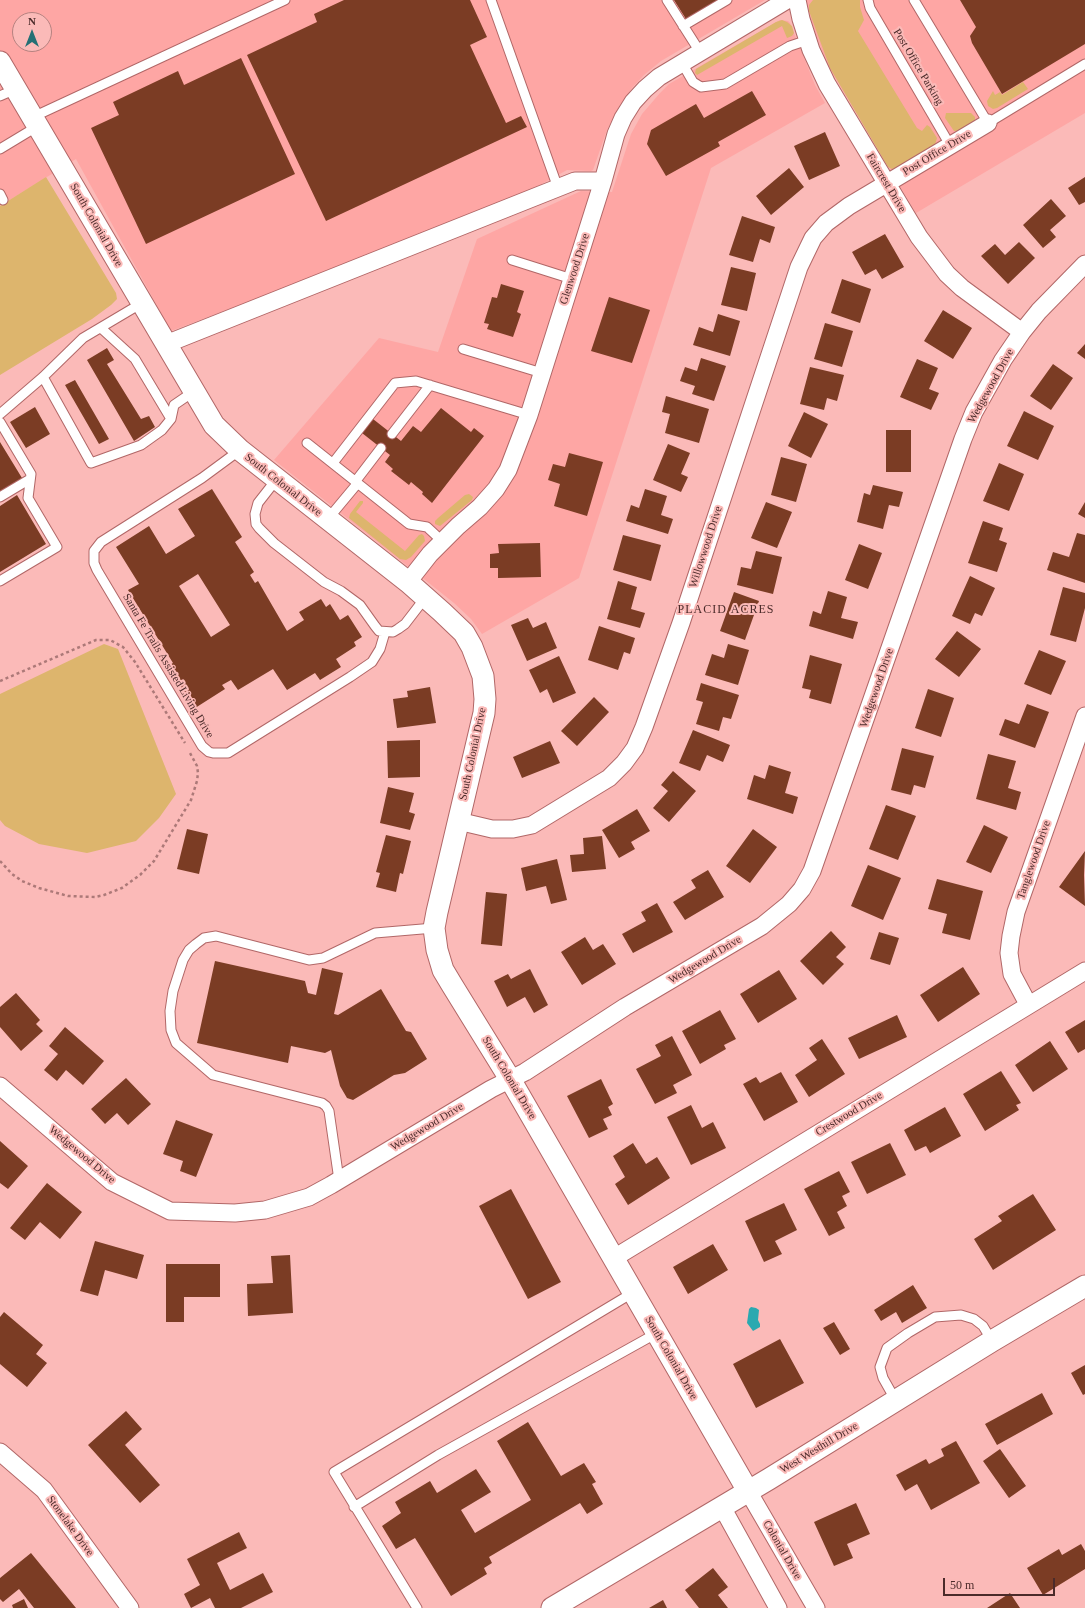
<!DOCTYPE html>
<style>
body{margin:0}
#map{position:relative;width:1085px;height:1608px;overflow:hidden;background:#fbbab8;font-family:Georgia,serif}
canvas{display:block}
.north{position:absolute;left:12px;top:12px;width:40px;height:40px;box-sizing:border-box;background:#fbbab8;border:1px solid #b5817f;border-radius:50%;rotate:0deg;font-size:11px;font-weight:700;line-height:16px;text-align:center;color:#4b2b2a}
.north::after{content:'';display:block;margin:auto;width:14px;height:18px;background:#257075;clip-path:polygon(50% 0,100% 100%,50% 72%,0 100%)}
.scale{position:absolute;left:943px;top:1578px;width:112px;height:18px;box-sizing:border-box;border:2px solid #4b2b2a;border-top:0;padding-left:5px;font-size:12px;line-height:14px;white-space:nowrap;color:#4b2b2a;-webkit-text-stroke:3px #fbbab8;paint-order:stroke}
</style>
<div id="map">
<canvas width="1085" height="1608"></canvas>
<div class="north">N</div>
<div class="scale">50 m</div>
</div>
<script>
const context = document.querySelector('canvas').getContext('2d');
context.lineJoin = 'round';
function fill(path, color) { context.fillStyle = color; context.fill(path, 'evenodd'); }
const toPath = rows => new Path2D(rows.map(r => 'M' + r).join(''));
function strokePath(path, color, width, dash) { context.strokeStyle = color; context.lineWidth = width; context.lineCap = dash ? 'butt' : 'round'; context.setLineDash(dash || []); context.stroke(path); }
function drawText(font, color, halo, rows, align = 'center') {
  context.font = font + ' Georgia,serif'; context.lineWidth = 4; context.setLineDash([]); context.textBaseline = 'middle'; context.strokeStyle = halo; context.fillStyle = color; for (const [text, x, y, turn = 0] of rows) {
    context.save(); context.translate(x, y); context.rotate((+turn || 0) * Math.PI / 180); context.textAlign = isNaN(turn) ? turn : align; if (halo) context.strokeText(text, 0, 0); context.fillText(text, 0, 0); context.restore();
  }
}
const built = toPath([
 [0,0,765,0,661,61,644,75,632,88,620,105,607,130,593,170,591,171,567,170,529,191,396,246,171,331,76,159,0,206],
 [20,20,44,20,44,44,20,44],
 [805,0,1085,0,1085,113,916,213,828,66,816,35],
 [780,20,788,21,790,23,815,85,825,103,711,168,579,578,482,634,471,619,454,603,274,460,379,338,438,352,477,239,581,191,612,192,631,134,642,114,660,93,669,84]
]);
const green = toPath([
 [813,0,860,0,860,7,864,20,858,31,917,128,922,131,927,125,930,127,937,138,935,145,896,168,892,169,888,167,830,68,809,11,809,5],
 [782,20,787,22,792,26,794,33,792,36,787,38,782,26,697,75,695,73,696,69,776,22],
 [1023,82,1028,89,997,108,993,109,988,106,987,101,993,91,995,95,1000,92,1002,95],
 [946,113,971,113,975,117,975,120,958,131,954,131,945,118],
 [46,177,116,293,117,299,111,305,92,319,0,375,0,206],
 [469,494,473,497,472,500,440,526,435,524,435,521,438,518,465,495],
 [360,501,363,501,363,503,356,512,405,551,419,535,422,534,424,536,425,541,411,557,406,560,400,559,349,518,350,514],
 [104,644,118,649,176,794,159,818,136,841,87,853,39,844,5,826,0,820,0,694]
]);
const water = toPath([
 [751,1307,756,1308,759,1310,758,1320,760,1324,760,1327,753,1331,747,1323,749,1309]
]);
const building = toPath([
 [344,0,470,0,487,37,470,45,506,123,521,116,527,127,326,221,247,55,317,22,314,14],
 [674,0,720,0,686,19],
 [960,0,1085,0,1085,44,1002,94,972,43,970,36,976,27],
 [241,58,295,174,146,244,91,128,119,115,113,102,178,71,184,85],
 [752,91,766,115,718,142,720,146,666,176,647,144,651,130,696,104,704,118],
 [825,132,840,166,809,180,794,146],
 [789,168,804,187,771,215,756,196],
 [1085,177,1085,202,1079,205,1068,188],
 [1051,199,1066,216,1050,230,1056,237,1043,248,1023,225],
 [742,216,775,227,770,243,760,239,753,262,729,255],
 [885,234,904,267,882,279,876,269,865,275,852,252],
 [1019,242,1035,258,1008,284,981,256,995,244,1005,255],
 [731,267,756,273,747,311,721,305],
 [842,279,871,289,860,323,831,313],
 [501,284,524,291,517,312,521,314,513,337,487,329,489,324,484,323,492,297,497,298],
 [609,297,650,310,632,363,591,351],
 [943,310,972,328,953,359,924,341],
 [718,314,740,321,730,356,693,345,699,327,713,332],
 [825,323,853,331,842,367,814,359],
 [1085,344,1085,359,1077,353],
 [107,348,114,360,107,364,141,419,149,416,155,427,134,441,87,360],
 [701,358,726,366,714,401,692,394,695,386,680,381,685,367,697,371],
 [917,359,938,368,929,389,939,393,931,410,900,397],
 [1053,364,1073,378,1051,410,1030,396],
 [810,367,844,375,837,401,827,398,824,410,800,404],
 [75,380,109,439,99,444,65,385],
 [666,396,709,409,699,443,665,433,670,414,662,412],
 [35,407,50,434,26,448,10,422],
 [441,408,471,432,474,428,484,436,432,503,422,494,423,492,411,482,409,485,391,471,393,469,385,462,390,455,362,433,373,419,401,441,413,426,421,432],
 [1024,411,1054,426,1038,460,1007,446],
 [804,412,828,424,811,458,788,446],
 [886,430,911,430,911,472,886,472],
 [0,442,22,478,0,492],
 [668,444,690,453,681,474,688,477,681,492,653,480],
 [569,453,603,462,587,516,554,506,560,484,548,480,553,464,565,467],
 [781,457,807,464,796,502,771,495],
 [999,463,1024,474,1009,511,983,501],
 [873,485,903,492,899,507,889,505,883,529,857,522,864,493,870,495],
 [212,489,242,537,235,542,254,572,250,575,255,583,258,581,287,631,304,620,299,612,321,599,326,607,330,604,340,620,348,615,362,637,354,642,356,646,336,659,341,667,320,680,315,673,287,690,273,669,238,690,231,680,222,685,225,689,192,710,180,691,182,689,168,666,173,663,128,590,139,584,116,547,149,526,166,554,195,536,178,509],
 [198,574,230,625,211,637,179,586],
 [645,489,667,496,661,515,673,519,668,534,626,521,631,505,639,508],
 [17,495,46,544,0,572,0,506],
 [766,502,792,512,777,548,751,538],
 [1085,502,1085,518,1078,514],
 [983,521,1003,528,999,540,1007,543,997,572,968,563],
 [1077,533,1085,535,1085,583,1047,570,1053,552,1069,557],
 [623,535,661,545,651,581,613,570],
 [540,543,541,577,498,578,498,568,490,568,490,554,499,553,498,544],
 [859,544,882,553,868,589,845,580],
 [756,551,782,557,773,594,737,585,741,567,751,569],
 [970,576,995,588,982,616,975,613,970,624,952,616],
 [618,581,637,587,631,609,645,613,640,628,607,619],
 [1063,587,1085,593,1085,608,1076,642,1050,635],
 [828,591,847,597,841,618,858,622,853,639,809,626,813,611,821,614],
 [734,592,759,601,745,640,720,631],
 [528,618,533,628,546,622,557,648,527,661,511,625],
 [599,626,635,638,630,654,624,652,618,670,588,660],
 [957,631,981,649,959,677,935,659],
 [728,644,749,650,738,685,705,675,712,654,724,658],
 [1039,650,1066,661,1051,695,1024,684],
 [810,655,842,664,831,704,809,698,811,690,802,688],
 [559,656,576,693,553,703,547,689,540,693,529,670],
 [701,683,739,695,731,719,723,717,719,731,696,724,703,702,696,700],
 [430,687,436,723,397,728,393,699,408,697,407,691],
 [928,689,954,698,941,737,915,728],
 [594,697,609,712,577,746,561,731],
 [1027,704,1049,712,1035,748,999,735,1005,719,1019,724],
 [693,730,730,745,723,762,707,755,700,771,679,763],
 [420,740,420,777,388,778,387,741],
 [550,741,560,763,522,778,513,757],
 [902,748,934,756,925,788,914,785,911,795,891,790],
 [988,754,1016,761,1008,788,1021,792,1016,810,976,799],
 [769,765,791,772,785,793,798,797,793,814,747,799,754,775,765,779],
 [673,771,696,791,669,822,653,808,668,791,661,785],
 [388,787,414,793,409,812,415,814,410,830,380,823],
 [886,805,916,816,898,860,869,849],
 [637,809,650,831,631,842,635,849,619,858,602,830],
 [984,825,1008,837,991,873,966,862],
 [187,829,208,834,199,874,177,869],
 [753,829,777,847,750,883,726,866],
 [386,835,411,841,403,874,400,873,396,892,376,887,380,873,376,872],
 [602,836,606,869,572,872,570,855,584,854,583,838],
 [1085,851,1084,875,1085,906,1059,887],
 [557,859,567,900,551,904,546,886,526,891,521,868],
 [868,865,901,878,883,920,851,906],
 [708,870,724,897,685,920,673,902,696,888,691,880],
 [937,879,983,891,970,940,942,933,947,914,928,909],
 [486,892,507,894,502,946,481,944],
 [657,903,673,932,633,953,622,934,646,921,641,912],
 [831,931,846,947,836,957,844,964,823,985,800,961],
 [879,932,899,938,890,965,870,959],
 [585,937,593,950,603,944,616,964,582,985,561,952],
 [215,961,305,981,308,993,316,995,322,968,343,973,334,1014,338,1015,381,989,406,1031,411,1032,427,1059,405,1073,394,1075,353,1100,347,1098,340,1086,331,1050,325,1053,291,1046,288,1063,197,1043],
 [963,967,980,994,938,1022,920,995],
 [530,969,548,1005,534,1013,525,997,507,1007,494,981,508,974,511,979],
 [779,970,797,999,758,1023,740,994],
 [16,993,40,1020,36,1024,43,1031,21,1051,0,1027,0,1007],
 [720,1010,736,1039,724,1045,726,1049,700,1064,682,1031],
 [897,1015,907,1037,859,1059,848,1038],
 [1085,1020,1085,1049,1078,1053,1065,1032],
 [65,1027,104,1061,83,1085,66,1070,57,1081,44,1070,58,1054,49,1046],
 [672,1036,692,1075,673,1085,677,1093,655,1104,636,1069,661,1056,655,1045],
 [822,1039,845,1074,809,1097,795,1075,817,1060,809,1048],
 [1050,1041,1068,1069,1033,1092,1015,1065],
 [1001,1071,1021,1103,1016,1105,1019,1110,985,1131,963,1094],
 [781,1072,798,1102,764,1121,743,1084,756,1077,760,1083],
 [126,1078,151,1104,128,1125,117,1113,105,1124,91,1109],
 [601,1079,613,1104,608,1107,612,1115,603,1119,608,1129,589,1138,567,1096],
 [691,1105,702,1128,713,1122,726,1148,691,1165,667,1117],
 [945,1107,961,1136,930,1153,926,1146,915,1151,904,1130],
 [176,1120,213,1134,196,1177,180,1171,183,1161,163,1154],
 [0,1141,28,1166,8,1189,0,1183],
 [633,1143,646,1164,657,1157,670,1178,628,1205,615,1184,625,1177,613,1156],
 [890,1143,906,1175,867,1194,851,1162],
 [839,1171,850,1192,842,1196,847,1206,837,1212,845,1228,829,1236,804,1189],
 [47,1183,82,1212,60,1239,40,1222,25,1240,10,1228],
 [511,1189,561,1282,528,1299,479,1206],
 [1033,1194,1056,1230,993,1270,974,1239,1002,1221,998,1216],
 [784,1203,797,1230,775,1241,782,1254,764,1262,745,1221],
 [95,1241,144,1255,137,1279,105,1270,98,1296,80,1291],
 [713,1244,728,1270,688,1294,673,1267],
 [290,1255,293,1313,248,1316,247,1284,273,1283,271,1256],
 [166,1264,220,1264,220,1297,184,1297,184,1322,166,1322],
 [913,1285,927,1308,902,1323,896,1312,881,1321,874,1310],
 [4,1312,43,1345,36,1354,47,1363,27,1387,0,1364,0,1317],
 [834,1322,850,1349,840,1355,823,1328],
 [780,1339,804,1383,756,1408,733,1364],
 [1085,1365,1085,1394,1083,1395,1071,1373],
 [1042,1393,1053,1414,997,1445,985,1424],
 [126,1411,142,1429,125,1445,160,1485,140,1503,88,1445],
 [528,1422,561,1476,584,1463,596,1482,592,1484,603,1504,587,1514,580,1503,489,1557,492,1563,484,1568,487,1574,451,1596,415,1538,396,1549,382,1526,401,1513,395,1502,430,1481,437,1493,476,1469,491,1492,461,1510,475,1533,531,1500,497,1441],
 [956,1441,980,1483,931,1510,917,1484,905,1491,896,1475,926,1459,929,1464,944,1456,941,1449],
 [1000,1449,1026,1486,1009,1498,983,1461],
 [856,1503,870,1534,847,1544,853,1558,834,1566,814,1522],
 [239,1532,247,1548,217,1563,230,1590,263,1573,273,1592,241,1608,215,1608,210,1598,191,1608,184,1594,200,1585,187,1559],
 [1081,1544,1085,1551,1085,1569,1043,1595,1027,1568,1059,1549,1062,1555],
 [31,1553,76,1608,34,1608,19,1589,3,1602,0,1599,0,1578],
 [713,1568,728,1587,718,1595,728,1608,699,1608,685,1590],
 [1010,1593,1020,1608,987,1608],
 [24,1599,28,1608,13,1608,12,1605],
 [663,1600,667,1608,649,1608]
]);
const path = toPath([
 [0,681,96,640,110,640,123,647,135,662,185,743],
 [0,861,12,874,22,881,39,888,68,896,95,897,104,895,122,888,140,875,154,861,191,800,197,781,198,773,197,766,190,753]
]);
const service = toPath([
 [491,0,558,188],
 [667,0,700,52],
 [868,0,870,8,950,145],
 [914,0,988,123,1085,64],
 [683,26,727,0],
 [682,63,693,82,701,87,725,84,790,46,808,40],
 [0,96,16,89],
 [33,117,285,0],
 [0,149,38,126],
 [0,194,3,200],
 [512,260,572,279],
 [101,328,135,359,171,419],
 [463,349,542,373],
 [43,377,91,463,141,445,162,430,171,419,174,405,193,392],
 [0,414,43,377,83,338,142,303],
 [0,422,31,474,28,498,57,547,0,581],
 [392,434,430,385],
 [307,443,409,524,427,527,442,541],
 [240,450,202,478,101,542,94,551,94,563,97,570,202,746,209,752,213,753,228,753,350,677,372,662,380,649,385,632],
 [333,463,395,383,416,381,529,415],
 [276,480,258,503,255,514,256,524,259,528,274,543,324,582,341,591,360,605,375,626,379,631,393,632,398,629,405,624,425,598],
 [355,482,381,448],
 [0,497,30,479],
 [327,520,357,484],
 [339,1180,329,1111,326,1106,322,1103,213,1075,176,1043,171,1030,170,1011,173,991,183,960,189,950,196,944,204,938,216,936,309,960,323,958,375,933,434,928],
 [896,1401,883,1378,880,1367,887,1348,908,1333,935,1317,961,1315,974,1319,983,1326,992,1341],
 [354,1507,438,1455,657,1333],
 [417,1608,334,1472,634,1292]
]);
const minor = toPath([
 [797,0,801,19,811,50,827,84,919,237,947,274,962,288,1022,332],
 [166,344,575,181,603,181],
 [408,582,430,554,458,526,480,507,496,489,508,470,529,415,603,181,616,134,623,118,633,102,645,89,659,77,787,0],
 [458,821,492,829,513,829,532,825,609,778,624,763,635,748,644,727,681,623,799,267,813,238,826,223,849,206,988,123],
 [1028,1004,1012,974,1009,953,1011,936,1016,912,1085,716],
 [0,1086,112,1182,170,1211,235,1213,265,1210,309,1197,331,1185,491,1089,525,1072,625,1007,762,926,789,904,802,889,812,871,963,439,974,412,1003,360,1022,332,1039,311,1085,264],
 [614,1258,1085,971],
 [0,1452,44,1490,130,1608],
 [748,1491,816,1608],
 [722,1507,778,1608]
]);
const tertiary = toPath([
 [0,62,214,425,240,450,408,582,442,612,464,633,472,647,483,676,485,699,484,713,437,912,434,928,437,950,443,970,452,985,510,1079,748,1491],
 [552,1608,769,1479,992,1341,1085,1286]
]);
const streetNames = [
 ["Post Office Parking",918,67,59],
 ["Post Office Drive",937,153,-31],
 ["Faircrest Drive",886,183,59],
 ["South Colonial Drive",96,225,60],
 ["Glenwood Drive",575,269,-72],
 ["Wedgewood Drive",991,386,-61],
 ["South Colonial Drive",283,485,38],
 ["Willowwood Drive",706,547,-72],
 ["Santa Fe Trails Assisted Living Drive",168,666,59],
 ["Wedgewood Drive",877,688,-71],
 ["South Colonial Drive",473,754,-78],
 ["Tanglewood Drive",1034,860,-71],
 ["Wedgewood Drive",705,960,-31],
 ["South Colonial Drive",509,1078,59],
 ["Crestwood Drive",849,1114,-31],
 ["Wedgewood Drive",427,1127,-31],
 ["Wedgewood Drive",82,1155,40],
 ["South Colonial Drive",671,1358,60],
 ["West Westhill Drive",819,1448,-31],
 ["Stonelake Drive",70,1526,54],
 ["Colonial Drive",782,1550,60]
];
const neighbourhoodNames = [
 ["PLACID ACRES",726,610]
];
fill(built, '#fea6a4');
fill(green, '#ddb56d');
fill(water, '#2aa9b0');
fill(building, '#7b3c24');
strokePath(service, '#b16767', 11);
strokePath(minor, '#b16767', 19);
strokePath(tertiary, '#b16767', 23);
strokePath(path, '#ac7978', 2.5, [3, 3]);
strokePath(service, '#fff', 9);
strokePath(minor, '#fff', 17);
strokePath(tertiary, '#fff', 21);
drawText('11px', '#4b2b2a', '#fbbab8', streetNames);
context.letterSpacing = '1px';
drawText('12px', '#4b2b2a', '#fbbab8', neighbourhoodNames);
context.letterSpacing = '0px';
</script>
